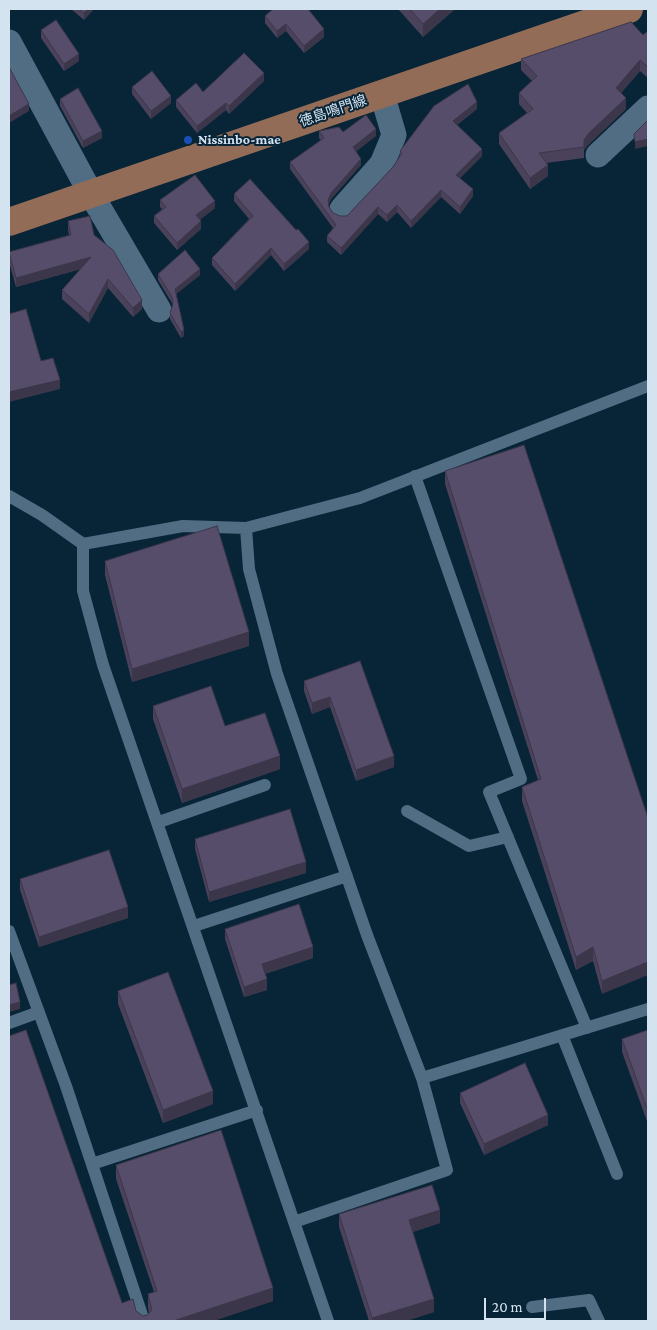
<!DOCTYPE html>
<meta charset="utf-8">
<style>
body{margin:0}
#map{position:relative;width:657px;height:1330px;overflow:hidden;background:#082437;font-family:"Crimson Pro",serif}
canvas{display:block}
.frame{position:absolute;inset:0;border:10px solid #d3e3f0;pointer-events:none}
.scale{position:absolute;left:484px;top:1298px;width:62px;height:22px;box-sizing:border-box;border:2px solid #d3e3f0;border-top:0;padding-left:6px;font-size:15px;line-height:18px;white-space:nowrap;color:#d3e3f0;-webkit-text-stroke:4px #082437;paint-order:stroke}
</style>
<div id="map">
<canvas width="657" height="1330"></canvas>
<div class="frame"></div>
<div class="scale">20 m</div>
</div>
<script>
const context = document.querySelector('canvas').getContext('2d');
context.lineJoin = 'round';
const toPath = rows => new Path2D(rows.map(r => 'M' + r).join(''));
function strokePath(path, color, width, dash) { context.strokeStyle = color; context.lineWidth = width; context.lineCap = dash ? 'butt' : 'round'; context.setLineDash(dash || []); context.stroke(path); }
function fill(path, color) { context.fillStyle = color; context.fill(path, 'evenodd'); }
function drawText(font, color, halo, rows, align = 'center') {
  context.font = font + ' "Crimson Pro","Noto Sans JP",serif'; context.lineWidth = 4; context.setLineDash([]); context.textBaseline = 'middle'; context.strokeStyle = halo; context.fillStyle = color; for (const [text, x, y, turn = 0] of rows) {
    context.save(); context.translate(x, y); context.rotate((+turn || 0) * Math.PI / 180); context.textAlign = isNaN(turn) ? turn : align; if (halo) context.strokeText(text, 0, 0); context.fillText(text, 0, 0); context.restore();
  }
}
const service = toPath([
 [415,476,521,779,489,792,587,1028],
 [9,496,42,515,83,544,183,526,246,528,360,498,648,386],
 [246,528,249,569,277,674,367,935,422,1078],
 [83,544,83,591,103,665,328,1321],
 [407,811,469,846,508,837],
 [159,822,265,785],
 [194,926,347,876],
 [9,931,66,1086,144,1321],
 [9,1023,39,1012],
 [562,1035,617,1174],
 [92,1164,257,1110],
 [294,1222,447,1170,422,1078,648,1009],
 [532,1307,589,1300,599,1321]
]);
const minor = toPath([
 [9,42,91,194,159,310],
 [598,155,648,108],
 [342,209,382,164,394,135,382,94]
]);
const primary = toPath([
 [9,222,629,9]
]);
const wall = toPath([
 [71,9,94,9,84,20],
 [398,9,455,9,423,37],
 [265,16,324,37,304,53,286,31,277,38,265,23],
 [41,30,79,61,64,71,41,38],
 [648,31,648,78,640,71,621,93,626,109,588,145,584,150,584,158,546,163,548,176,530,189,499,144,499,133,527,113,519,104,519,93,532,81,521,70,521,59,643,35],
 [264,81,229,114,226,110,197,133,176,107,176,100,203,92],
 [132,87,171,103,151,119,132,94],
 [60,99,102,138,83,148,60,106],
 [477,109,457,125,482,156,460,178,473,196,460,214,441,197,411,228,397,212,387,222,378,214,341,255,327,242,327,236,333,228,290,169,290,162,321,141,319,138,319,131,343,132,376,136,356,151,361,165,331,199,328,205,329,207,333,213,340,216,347,216,393,167,400,155,400,151],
 [234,194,309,249,284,271,271,255,235,291,212,265,212,258,249,219,234,201],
 [160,200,215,208,199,220,201,229,177,250,154,223,154,216,162,209,160,207],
 [68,221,94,235,142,309,133,317,108,288,89,323,62,299,62,290,81,269,16,287,9,262,9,252,69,235,68,230],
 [158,274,200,275,176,294,184,336,181,338,170,319,170,313,172,307,172,303,158,280],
 [445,471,648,818,602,994,593,961,576,970,522,801,522,787,538,780,445,484],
 [105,561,249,646,132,682,105,575],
 [360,661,394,767,356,781,330,707,312,714,304,691,304,681],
 [153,706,225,726,280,769,182,803,153,719],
 [195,839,306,873,209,902,195,849],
 [20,879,128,918,39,947,20,890],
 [225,929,313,958,265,974,267,990,244,997,225,939],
 [118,991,213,1104,163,1123,118,1004],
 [648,1030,648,1124,622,1052,622,1039],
 [460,1093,548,1125,484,1155,460,1103],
 [116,1165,273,1301,213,1321,9,1321,122,1303,136,1311,143,1316,147,1315,149,1313,148,1307,148,1294,154,1292,116,1179],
 [339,1214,440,1223,413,1232,434,1312,406,1321,369,1321,339,1227]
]);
const shadedWall = toPath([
 [88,9,94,9,84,20,84,13],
 [440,9,455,9,423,37,423,24],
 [286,24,286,31,277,38,277,31],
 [324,29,324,37,304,53,304,46],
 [79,54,79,61,64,71,64,64],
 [640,60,640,71,616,99,616,88],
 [264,73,264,81,229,114,229,106],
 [171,96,171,103,151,119,151,111],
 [626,98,626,109,588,145,584,150,584,158,584,140,588,134],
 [477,102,477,109,453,127,453,121],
 [226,103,226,110,197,133,197,126],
 [29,104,29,111,9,123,9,116],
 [376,129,376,136,353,154,353,147],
 [102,131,102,138,83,148,83,141],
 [648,139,648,146,635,149,635,142],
 [482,149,482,156,456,182,456,175],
 [361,159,361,165,331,199,328,207,328,200,331,193],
 [548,165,548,176,530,189,530,178],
 [473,189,473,196,460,214,460,207],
 [441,190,441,197,411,228,411,221],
 [215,201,215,208,196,223,196,215],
 [397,205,397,212,387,222,387,215],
 [378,207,378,214,341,255,341,248],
 [201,221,201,229,177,250,177,243],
 [309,242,309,249,284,271,284,264],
 [271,248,271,255,235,291,235,284],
 [91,257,91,266,16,287,16,278],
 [200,269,200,275,175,295,175,289],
 [108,279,108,288,89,323,89,314],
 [142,300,142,309,133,317,133,308],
 [184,330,184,336,181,338,181,332],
 [60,380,60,389,9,402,9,392],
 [249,632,249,646,132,682,132,669],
 [330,697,330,707,312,714,312,703],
 [280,756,280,769,182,803,182,789],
 [394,756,394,767,356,781,356,770],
 [306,862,306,873,209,902,209,892],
 [128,907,128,918,39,947,39,937],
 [313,947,313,958,262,975,262,964],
 [593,947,593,961,576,970,576,957],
 [648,962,648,975,602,994,602,981],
 [267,979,267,990,244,997,244,987],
 [20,1002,20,1009,9,1012,9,1005],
 [213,1091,213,1104,163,1123,163,1110],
 [548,1115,548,1125,484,1155,484,1144],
 [440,1210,440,1223,409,1233,409,1220],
 [273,1288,273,1301,213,1321,173,1321],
 [434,1299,434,1312,406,1321,372,1321,372,1318]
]);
const building = toPath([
 [79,9,88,9,84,13,79,9],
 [273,9,308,9,324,29,304,46,286,24,277,31,265,16,273,9],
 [410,9,440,9,423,24,410,9],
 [56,20,79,54,64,64,41,30,56,20],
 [631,22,643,35,648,31,648,67,640,60,616,88,626,98,588,134,584,140,584,147,539,153,548,165,530,178,499,133,533,109,519,93,537,76,521,59,631,22],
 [244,53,264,73,229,106,226,103,197,126,176,100,196,83,203,92,244,53],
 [9,67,29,104,9,116,9,67],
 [152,71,171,96,151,111,132,87,152,71],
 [468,84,477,102,453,121,482,149,456,175,473,189,460,207,441,190,411,221,397,205,387,215,378,207,341,248,327,236,336,225,290,162,324,138,319,131,339,127,343,132,366,115,376,129,353,147,361,159,331,193,328,200,329,207,333,213,340,216,347,216,393,167,402,153,400,151,434,106,468,84],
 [78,88,102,131,83,141,60,99,78,88],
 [648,120,648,139,635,142,634,134,648,120],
 [195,175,215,201,196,215,201,221,177,243,154,216,166,207,160,200,195,175],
 [250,179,296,230,298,229,309,242,284,264,271,248,235,284,212,258,253,216,234,194,250,179],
 [90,216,94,235,113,250,142,300,133,308,108,279,89,314,62,290,91,257,16,278,9,252,71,235,68,221,90,216],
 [185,250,200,269,175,289,184,330,181,332,170,313,173,304,172,297,158,274,185,250],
 [26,309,41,361,53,358,60,380,9,392,9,314,26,309],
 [524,445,648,818,648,962,602,981,593,947,576,957,522,787,541,779,445,471,524,445],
 [217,526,249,632,132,669,105,561,217,526],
 [360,661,394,756,356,770,330,697,312,703,304,681,360,661],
 [211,686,225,726,265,713,280,756,182,789,153,706,211,686],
 [290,809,306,862,209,892,195,839,290,809],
 [109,850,128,907,39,937,20,879,109,850],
 [299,904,313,947,262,964,267,979,244,987,225,929,299,904],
 [168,972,213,1091,163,1110,118,991,168,972],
 [16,983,20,1002,9,1005,9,985,16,983],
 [26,1030,122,1303,133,1299,136,1311,143,1316,147,1315,152,1310,148,1294,157,1291,116,1165,221,1130,273,1288,173,1321,9,1321,9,1036,26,1030],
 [648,1030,648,1111,622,1039,648,1030],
 [525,1063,548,1115,484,1144,460,1093,525,1063],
 [432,1185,440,1210,409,1220,434,1299,372,1318,339,1214,432,1185]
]);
const markers = [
 [188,140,5,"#1a4fb4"]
];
const streetNames = [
 ["徳島鳴門線",333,111,-19]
];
const poiNames = [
 ["Nissinbo-mae",198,140]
];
strokePath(service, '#506d83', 12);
strokePath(minor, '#506d83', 25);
strokePath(primary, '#936c57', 28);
fill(wall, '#4a425b');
fill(shadedWall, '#3c364a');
fill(building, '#564d6a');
strokePath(building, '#3c364a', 1);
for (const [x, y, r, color] of markers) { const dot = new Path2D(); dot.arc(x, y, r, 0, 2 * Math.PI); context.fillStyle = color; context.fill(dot); strokePath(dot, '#082437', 2); }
drawText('14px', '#d3e3f0', '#082437', streetNames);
drawText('bold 14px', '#d3e3f0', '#082437', poiNames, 'left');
</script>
